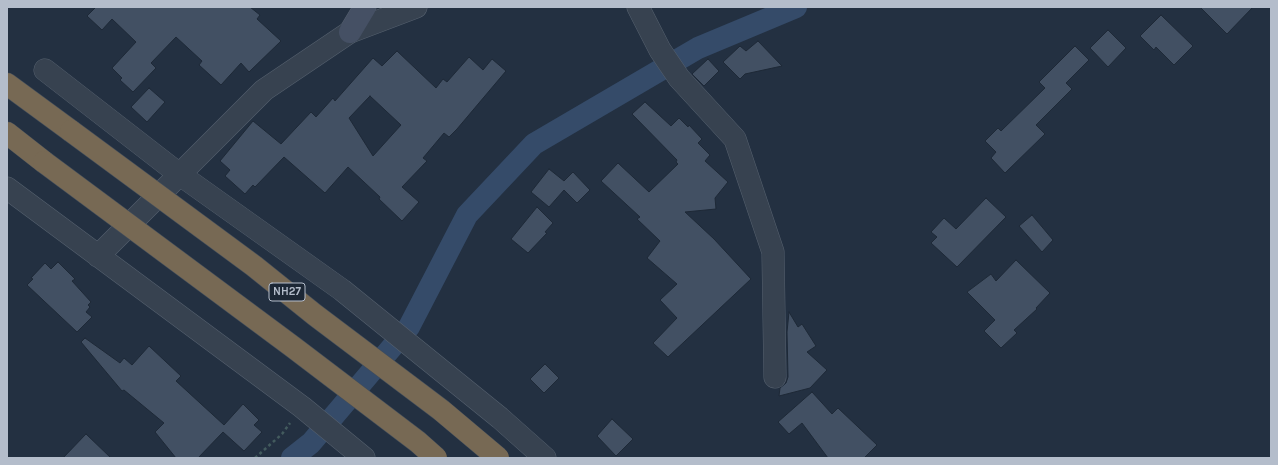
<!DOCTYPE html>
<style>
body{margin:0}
#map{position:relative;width:1278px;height:465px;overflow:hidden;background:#233041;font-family:Karla,sans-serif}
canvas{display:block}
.frame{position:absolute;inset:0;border:8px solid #b4bdcb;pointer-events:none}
</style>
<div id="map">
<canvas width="1278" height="465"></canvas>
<div class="frame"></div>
</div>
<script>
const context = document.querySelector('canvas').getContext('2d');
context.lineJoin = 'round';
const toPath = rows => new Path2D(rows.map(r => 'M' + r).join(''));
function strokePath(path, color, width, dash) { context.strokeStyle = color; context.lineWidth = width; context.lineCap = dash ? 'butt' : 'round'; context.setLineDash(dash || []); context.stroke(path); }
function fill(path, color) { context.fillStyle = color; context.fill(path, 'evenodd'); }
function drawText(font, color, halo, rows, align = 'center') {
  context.font = font + ' Karla,sans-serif'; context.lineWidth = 3; context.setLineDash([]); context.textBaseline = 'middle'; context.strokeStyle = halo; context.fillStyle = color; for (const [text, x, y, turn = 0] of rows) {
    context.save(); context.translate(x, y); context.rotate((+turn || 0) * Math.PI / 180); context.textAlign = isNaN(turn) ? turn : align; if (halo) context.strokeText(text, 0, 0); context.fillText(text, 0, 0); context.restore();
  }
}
const canal = toPath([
 [292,458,311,443,409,327,467,215,534,144,698,48,796,7]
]);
const building = toPath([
 [96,7,250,7,260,15,257,19,281,41,249,72,241,63,221,85,199,65,202,61,176,37,151,63,156,68,133,92,120,80,122,78,112,68,136,42,112,19,102,30,87,16,96,7],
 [1200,7,1253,7,1227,34,1200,7],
 [1161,15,1193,46,1174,65,1156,47,1154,50,1140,36,1161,15],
 [1108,30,1126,48,1108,67,1090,48,1108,30],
 [758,41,782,66,745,74,740,79,723,62,740,46,746,51,758,41],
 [1075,46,1089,60,1066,83,1072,89,1036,125,1045,134,1005,173,991,158,996,152,985,141,998,128,1001,131,1045,88,1039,82,1075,46],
 [397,51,436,88,443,79,447,82,469,57,483,70,492,59,506,71,457,129,449,137,444,133,423,158,427,161,402,187,419,202,402,221,379,199,380,197,348,167,325,193,284,157,255,187,253,185,245,194,225,176,230,170,220,161,253,121,281,144,311,112,316,117,333,98,335,101,373,58,382,66,397,51],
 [370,96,401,125,373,156,349,118,370,96],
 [708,59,719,71,704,86,692,74,708,59],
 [149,88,165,102,147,122,131,107,149,88],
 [645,102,671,126,679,118,688,127,689,125,702,139,698,143,710,155,705,161,728,182,715,198,716,209,685,212,714,239,751,279,668,357,653,343,677,318,660,300,677,284,647,258,660,241,637,219,640,217,601,181,618,163,649,192,678,164,676,162,677,160,632,114,645,102],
 [549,169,564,181,573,172,590,190,577,203,564,190,549,207,531,192,549,169],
 [986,198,1006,217,957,267,931,243,937,237,931,232,944,218,956,229,986,198],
 [537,207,553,223,545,232,547,233,528,253,511,239,537,207],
 [1032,215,1053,240,1042,252,1019,226,1032,215],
 [1016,260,1050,293,1036,308,1037,309,1014,330,1017,333,1001,348,984,331,995,320,967,292,991,274,996,281,1016,260],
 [58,262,75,279,72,281,91,302,88,305,90,307,86,312,92,317,77,332,27,285,33,279,31,278,45,263,51,269,58,262],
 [789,312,798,327,802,324,816,346,807,352,827,370,810,388,779,396,780,388,786,383,788,377,787,332,789,312],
 [85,338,120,363,124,358,132,365,149,346,181,376,176,381,224,425,243,404,259,420,254,425,262,432,244,451,223,432,198,458,176,458,155,432,164,423,124,390,122,391,81,342,85,338],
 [545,364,559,378,544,393,530,379,545,364],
 [812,392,832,414,838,408,877,445,864,458,828,458,802,423,789,434,778,422,812,392],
 [612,419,633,439,616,456,597,436,612,419],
 [86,434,111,458,63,458,86,434]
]);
const path = toPath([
 [255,458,282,434,290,423]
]);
const street = toPath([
 [638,7,660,50,679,78,735,139,773,252,775,377],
 [45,70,179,174,342,290,500,418,545,458],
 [7,188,302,407,364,458],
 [98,256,264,90,350,32,416,7]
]);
const secondary = toPath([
 [350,32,365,7]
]);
const highway = toPath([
 [7,84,71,131],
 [7,133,44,162]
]);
const highwayBridge = toPath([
 [71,131,254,266,315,315,441,410,498,458],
 [44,162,293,347,418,442,436,458]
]);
const shields = [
 [287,292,36]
];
const shieldNames = [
 ["NH27",287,292]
];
strokePath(canal, '#354b69', 22);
fill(building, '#425063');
strokePath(building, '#1e2937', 1);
strokePath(street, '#55606e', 23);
strokePath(secondary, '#55606e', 23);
strokePath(highway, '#424d5b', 23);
strokePath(path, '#435b5e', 2.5, [3, 3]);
strokePath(street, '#374250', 22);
strokePath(secondary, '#455064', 22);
strokePath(highway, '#776954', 22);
strokePath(highwayBridge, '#424d5b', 23, []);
strokePath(highwayBridge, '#776954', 22);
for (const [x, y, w] of shields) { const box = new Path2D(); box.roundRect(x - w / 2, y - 9, w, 18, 3); context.fillStyle = '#1c2735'; context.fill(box); strokePath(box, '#b4bdcb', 1); }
drawText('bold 11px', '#b4bdcb', null, shieldNames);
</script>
